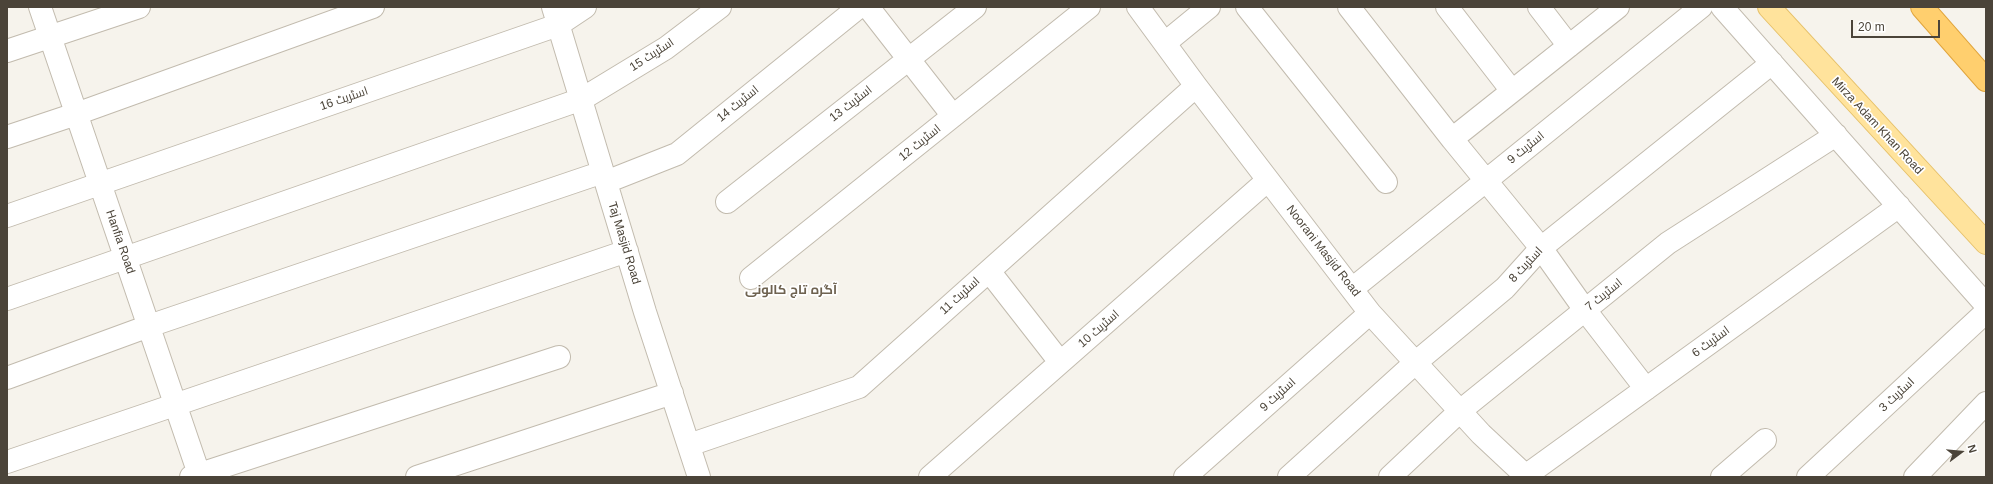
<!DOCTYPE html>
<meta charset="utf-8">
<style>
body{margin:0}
#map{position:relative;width:1993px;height:484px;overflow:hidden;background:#f6f3ec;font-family:Arial,sans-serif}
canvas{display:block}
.frame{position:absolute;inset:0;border:8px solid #4b4439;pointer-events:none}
.north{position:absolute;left:1941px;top:432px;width:40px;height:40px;-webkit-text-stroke:3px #fff;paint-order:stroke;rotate:74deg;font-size:11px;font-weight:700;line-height:16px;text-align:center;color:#4b4439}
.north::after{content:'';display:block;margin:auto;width:14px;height:18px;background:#4b4439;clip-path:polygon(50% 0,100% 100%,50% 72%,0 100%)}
.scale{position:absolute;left:1851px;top:20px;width:89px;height:18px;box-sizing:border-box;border:2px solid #4b4439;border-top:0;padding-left:5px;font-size:12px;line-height:14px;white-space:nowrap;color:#4b4439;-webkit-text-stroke:3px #fff;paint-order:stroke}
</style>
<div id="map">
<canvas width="1993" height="484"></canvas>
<div class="frame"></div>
<div class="north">N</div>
<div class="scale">20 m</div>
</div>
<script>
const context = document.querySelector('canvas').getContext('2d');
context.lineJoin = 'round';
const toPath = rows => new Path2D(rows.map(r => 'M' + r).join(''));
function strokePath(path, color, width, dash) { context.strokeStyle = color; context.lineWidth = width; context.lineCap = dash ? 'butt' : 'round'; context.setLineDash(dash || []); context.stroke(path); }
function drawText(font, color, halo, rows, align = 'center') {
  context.font = font + ' Arial,Cairo,sans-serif'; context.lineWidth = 3.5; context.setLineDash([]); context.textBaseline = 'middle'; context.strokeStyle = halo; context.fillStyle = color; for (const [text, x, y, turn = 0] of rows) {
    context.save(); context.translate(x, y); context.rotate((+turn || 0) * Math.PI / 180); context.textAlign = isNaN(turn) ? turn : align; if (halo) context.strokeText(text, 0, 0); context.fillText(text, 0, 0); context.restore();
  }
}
const minor = toPath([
 [40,7,200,477],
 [553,7,645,312,699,477],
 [868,7,953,116],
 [1138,7,1196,86,1370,313,1481,434,1527,477],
 [1247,7,1386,182],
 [1349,7,1452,139,1618,7],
 [1447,7,1512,91],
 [1539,7,1569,46],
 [1722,7,1986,305],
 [1165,43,1209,7],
 [7,51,139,7],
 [7,137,76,114,373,7],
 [1452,139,1541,248,1585,310,1646,389],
 [606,182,677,154,859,7],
 [727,202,975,7],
 [7,216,558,25,585,7],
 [989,271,1060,362],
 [751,278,1089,7],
 [1352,289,1701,7],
 [7,299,582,99,666,48,720,7],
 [7,378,149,326,603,172],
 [689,445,859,387,1196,86],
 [7,462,627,251],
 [191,477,559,357],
 [417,477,672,393],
 [930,477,1268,180],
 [1185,477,1370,313],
 [1289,477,1415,363,1505,288,1541,248,1772,63],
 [1390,477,1460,411,1668,243,1836,135],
 [1524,477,1899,206],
 [1722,477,1765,440],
 [1808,477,1986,312],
 [1915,477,1986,403]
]);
const major = toPath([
 [1769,7,1986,243]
]);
const highway = toPath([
 [1922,7,1986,80]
]);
const streetNames = [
 ["اسٹریٹ 15",652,55,-33],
 ["اسٹریٹ 16",344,99,-19],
 ["اسٹریٹ 14",738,104,-39],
 ["اسٹریٹ 13",851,104,-38],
 ["Mirza Adam Khan Road",1877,126,47],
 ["اسٹریٹ 12",920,143,-39],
 ["اسٹریٹ 9",1526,148,-39],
 ["Hanfia Road",120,242,71],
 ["Taj Masjid Road",624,243,73],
 ["Noorani Masjid Road",1323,251,52],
 ["اسٹریٹ 8",1526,265,-47],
 ["اسٹریٹ 7",1604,295,-39],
 ["اسٹریٹ 11",960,296,-42],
 ["اسٹریٹ 10",1099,329,-41],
 ["اسٹریٹ 6",1711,342,-36],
 ["اسٹریٹ 9",1278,395,-42],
 ["اسٹریٹ 3",1897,395,-43]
];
const neighbourhoodNames = [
 ["آگرہ تاج کالونی",791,290]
];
strokePath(minor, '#c2bbae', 24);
strokePath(major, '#e6c16a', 24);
strokePath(highway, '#e0a43c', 24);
strokePath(minor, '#fff', 22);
strokePath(major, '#ffe39c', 22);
strokePath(highway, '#ffcf6e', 22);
drawText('12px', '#4b4439', '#fff', streetNames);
drawText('bold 13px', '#6e6250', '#fff', neighbourhoodNames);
</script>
